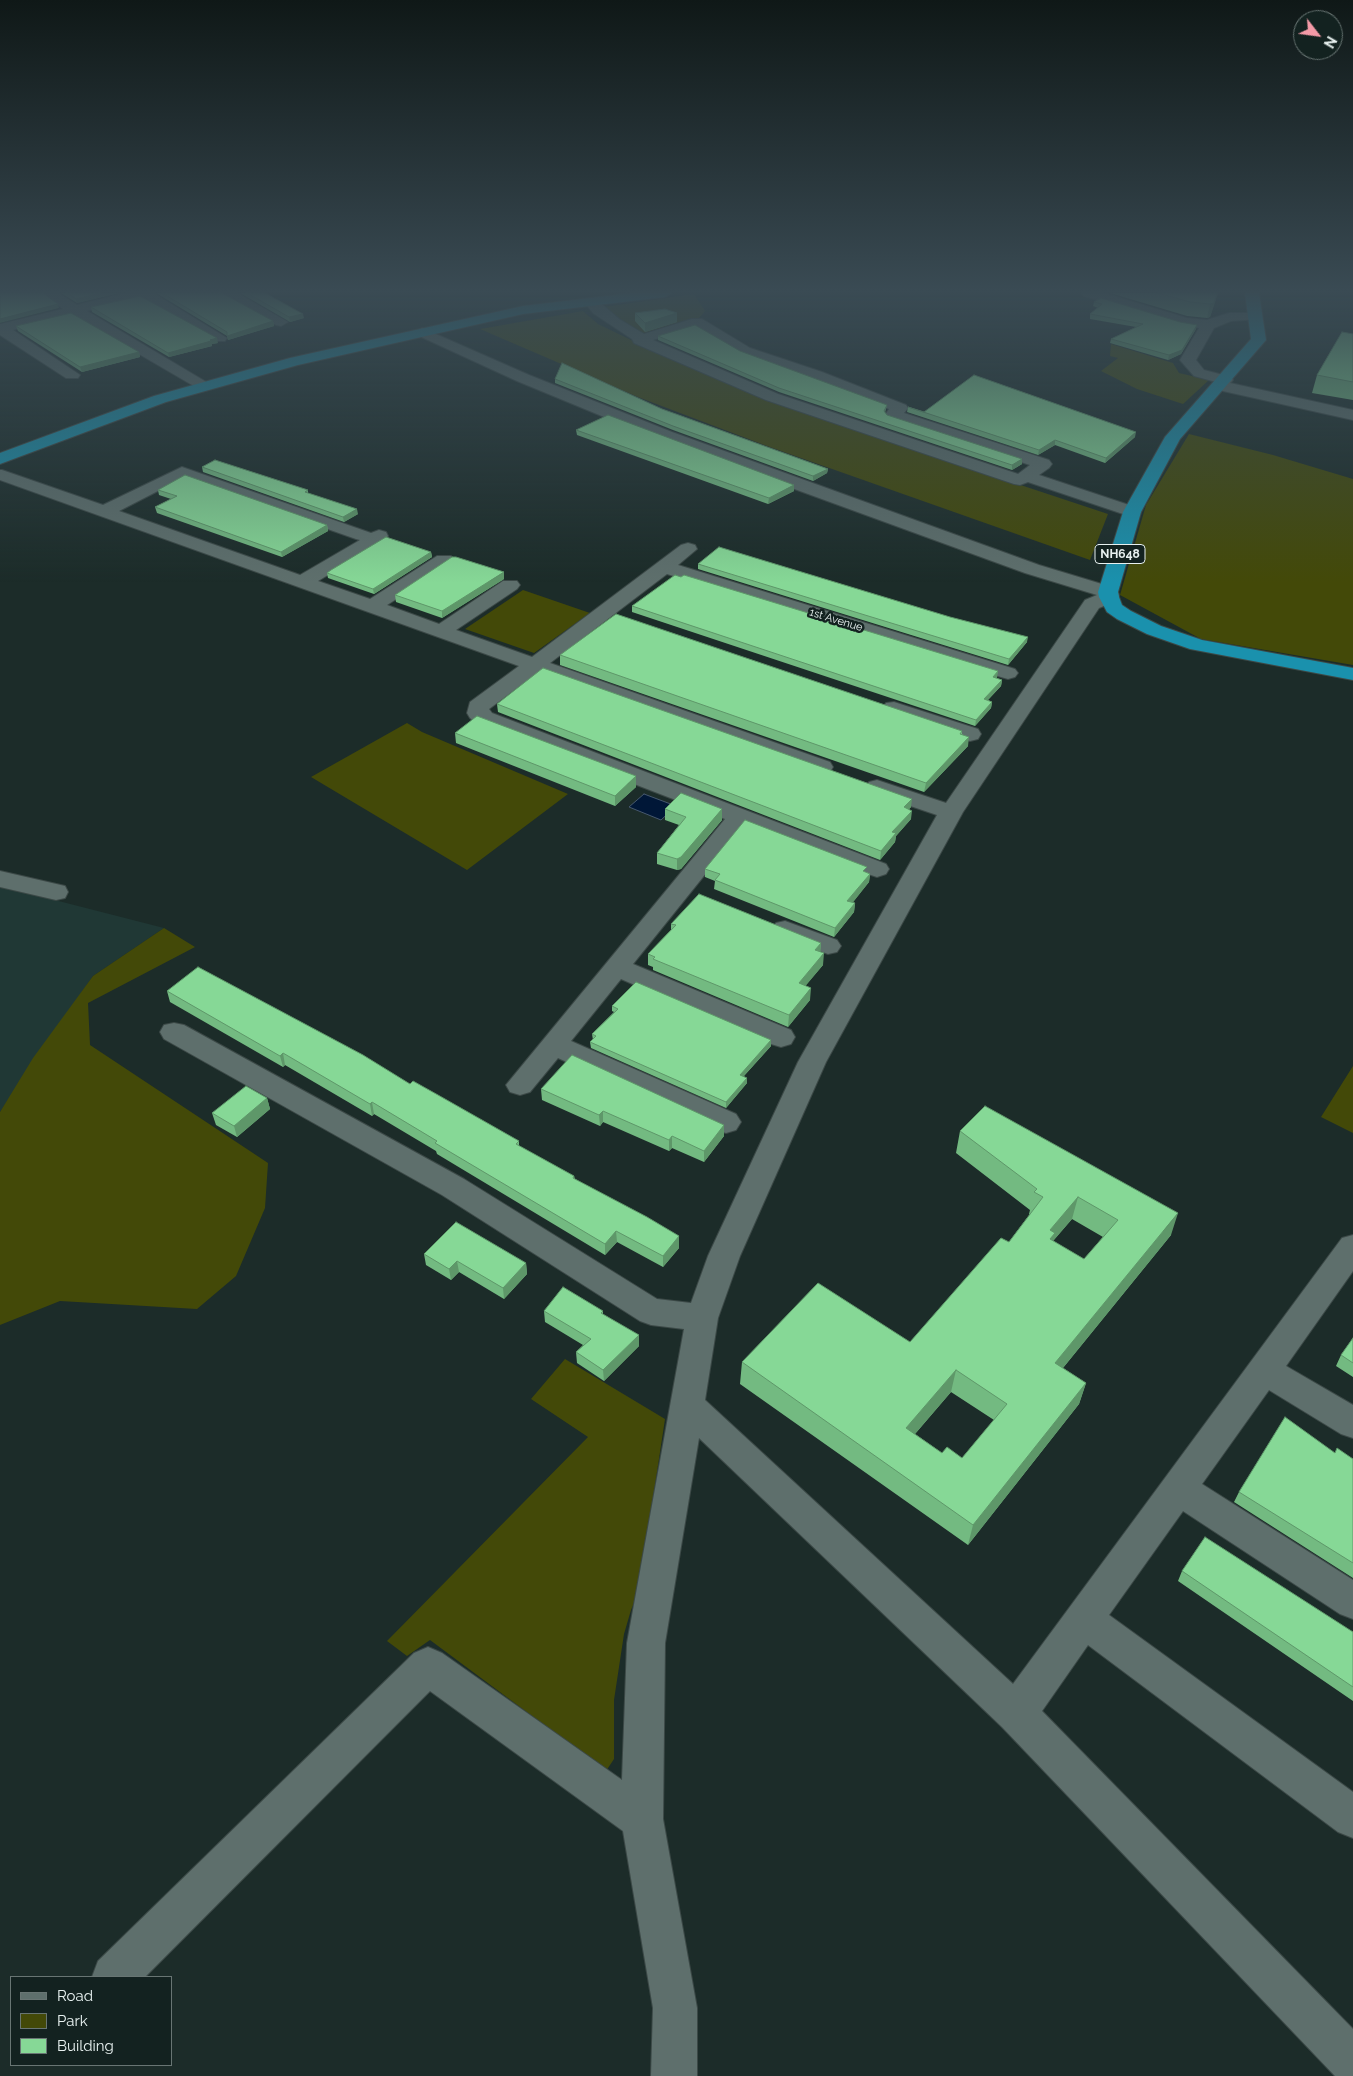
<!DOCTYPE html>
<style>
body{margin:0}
#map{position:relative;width:1353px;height:2076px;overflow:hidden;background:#1c2c29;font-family:Raleway,sans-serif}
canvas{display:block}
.legend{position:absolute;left:10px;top:1976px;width:162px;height:90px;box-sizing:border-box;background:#132220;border:1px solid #687573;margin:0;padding:6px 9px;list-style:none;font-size:15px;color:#e8f1f0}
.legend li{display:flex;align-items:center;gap:10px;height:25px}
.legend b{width:25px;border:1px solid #687573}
.north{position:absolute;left:1293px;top:10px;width:50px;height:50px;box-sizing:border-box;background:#132220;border:1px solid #687573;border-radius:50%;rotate:120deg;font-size:14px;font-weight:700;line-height:20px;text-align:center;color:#e8f1f0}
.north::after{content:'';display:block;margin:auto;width:18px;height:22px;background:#f49aa7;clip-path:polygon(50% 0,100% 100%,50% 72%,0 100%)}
</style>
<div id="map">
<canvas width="1353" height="2076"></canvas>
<ul class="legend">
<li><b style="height:6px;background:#5e6f6c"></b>Road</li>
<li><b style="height:14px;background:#434908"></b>Park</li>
<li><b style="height:14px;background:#86d896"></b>Building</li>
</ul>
<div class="north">N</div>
</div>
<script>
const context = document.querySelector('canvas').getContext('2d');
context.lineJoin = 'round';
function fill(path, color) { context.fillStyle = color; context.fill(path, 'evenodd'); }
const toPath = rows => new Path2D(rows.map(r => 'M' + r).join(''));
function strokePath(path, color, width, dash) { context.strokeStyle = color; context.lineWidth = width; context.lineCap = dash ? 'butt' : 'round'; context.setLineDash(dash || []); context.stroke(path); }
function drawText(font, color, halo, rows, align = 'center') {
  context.font = font + ' Raleway,sans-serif'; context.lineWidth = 5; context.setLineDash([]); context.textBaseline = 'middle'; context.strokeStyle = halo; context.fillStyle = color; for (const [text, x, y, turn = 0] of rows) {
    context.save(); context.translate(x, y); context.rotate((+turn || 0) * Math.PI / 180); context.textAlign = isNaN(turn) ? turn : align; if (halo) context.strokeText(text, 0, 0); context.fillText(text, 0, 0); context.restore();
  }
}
const built = toPath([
 [0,886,164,928,93,976,0,1112]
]);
const green = toPath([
 [694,294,705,311,699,318,642,334,618,322,603,307],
 [583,311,598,324,656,352,888,441,1108,514,1090,560,767,446,638,397,480,329],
 [1111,344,1173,363,1179,373,1209,380,1183,404,1137,389,1101,371,1118,358,1110,356],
 [1189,434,1273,455,1353,479,1353,665,1201,639,1120,595,1146,505],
 [523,590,590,613,534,653,465,629],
 [407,723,422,732,568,794,467,870,311,777],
 [164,928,195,947,88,1003,90,1045,268,1163,265,1208,236,1276,197,1309,60,1301,0,1325,0,1112,33,1058,93,976],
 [1353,1066,1353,1133,1321,1117],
 [565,1359,665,1419,639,1591,631,1610,624,1634,614,1700,614,1759,606,1771,430,1640,407,1656,387,1641,588,1437,531,1399]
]);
const water = toPath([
 [644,794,676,806,661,820,629,807,644,794]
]);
const minor = toPath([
 [42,293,58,293,77,305,126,293,153,293,227,338,225,341,215,341,141,298,87,311,213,386,211,389,199,389,72,315,13,330,80,375,78,378,66,378,0,335,0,324,63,309,42,293],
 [220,293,237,293,288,322,281,326,276,325,220,293],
 [1082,293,1103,293,1187,318,1207,320,1229,313,1259,313,1261,316,1259,319,1231,321,1214,328,1196,360,1204,370,1231,377,1233,380,1230,383,1353,410,1353,420,1214,389,1212,386,1216,382,1194,376,1180,360,1199,328,1180,325,1084,296,1082,293],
 [592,299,597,300,619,319,644,334,692,319,702,319,750,348,822,372,906,405,908,408,904,413,1049,460,1052,464,1049,468,1039,475,1138,508,1141,512,1138,516,1132,517,1028,482,1020,485,1014,484,766,400,634,343,632,339,593,313,585,303,592,299],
 [695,327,740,354,810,378,889,409,885,415,887,418,1030,465,1018,474,778,394,653,340,695,327],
 [422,328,529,375,672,432,1039,565,1115,588,1118,592,1119,597,1116,601,1099,608,963,812,826,1062,740,1256,718,1318,705,1400,1013,1684,1342,1238,1353,1235,1353,1271,1286,1366,1353,1405,1353,1438,1341,1434,1269,1390,1202,1484,1353,1580,1353,1619,1340,1614,1183,1511,1109,1615,1353,1792,1353,1838,1338,1832,1088,1645,1042,1711,1353,2029,1353,2076,1335,2076,1002,1727,699,1438,665,1643,663,1819,697,2008,697,2076,651,2076,653,2008,623,1831,430,1691,145,1977,92,1977,98,1961,414,1653,428,1647,442,1653,622,1780,627,1643,684,1329,651,1325,640,1321,442,1195,164,1039,160,1032,164,1025,174,1023,184,1025,464,1179,657,1299,691,1303,708,1256,798,1062,937,815,869,792,866,787,869,782,877,780,946,803,1085,600,1097,595,1025,573,660,440,517,381,417,335,415,332,422,328],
 [182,467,371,533,379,530,386,532,388,536,386,540,318,581,370,599,437,556,451,556,453,560,451,564,387,605,439,624,503,581,517,581,520,585,517,589,456,630,532,657,681,545,688,543,695,545,697,549,678,565,1015,669,1018,673,1015,677,1008,679,1001,677,667,574,550,663,830,762,833,767,830,772,822,774,814,772,537,673,489,709,492,713,886,864,889,869,886,874,877,877,868,874,744,826,633,964,791,1030,795,1037,791,1044,781,1047,771,1044,621,979,571,1041,736,1114,741,1122,736,1130,726,1133,716,1130,558,1058,530,1092,520,1095,510,1092,506,1085,725,819,476,723,470,718,467,713,470,702,519,666,0,480,0,470,2,470,103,505,182,467],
 [183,478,356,539,360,540,300,575,119,511,183,478],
 [894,702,978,729,981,734,978,739,970,741,886,713,883,708,886,703,894,702],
 [0,871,65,886,68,892,65,898,56,900,0,887,0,871],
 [785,921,837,940,841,946,837,952,828,954,776,935,772,929,776,923,785,921]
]);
const highway = toPath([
 [632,293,672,293,665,297,523,314,298,365,166,402,0,464,0,453,154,396,290,358,523,306,632,293],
 [1245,293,1259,293,1266,340,1180,439,1141,512,1118,592,1119,597,1122,605,1131,611,1161,626,1202,640,1353,668,1353,680,1190,649,1147,634,1117,619,1107,612,1099,597,1098,592,1123,512,1165,437,1251,339,1245,293]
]);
const wall = toPath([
 [61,293,119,293,77,303],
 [156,293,222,293,273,321,274,326,228,340,227,336],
 [240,293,265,293,304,318,290,322],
 [1110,293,1218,293,1210,317,1207,318,1187,316],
 [1094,302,1196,329,1181,354,1168,360,1110,343,1111,339,1136,327,1090,319,1090,314,1098,308,1093,306],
 [91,307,218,343,212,344,212,346,169,357,92,312],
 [635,313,677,322,645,332,635,321],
 [16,326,139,352,140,357,82,372,18,331],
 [1353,334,1353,400,1312,393,1317,375],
 [658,336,740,351,887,405,885,413,887,415,1022,464,1012,470,779,392,658,340],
 [555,379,662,409,828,469,827,473,813,481,673,430,555,383],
 [908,407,924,412,1135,437,1105,463,1055,445,1038,455,907,412],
 [576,430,794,491,768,504,577,435],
 [202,467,308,490,308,493,358,514,344,522,203,472],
 [158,490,327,525,328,531,282,557,157,513,155,507,171,499,159,495],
 [431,552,432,557,374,594,328,578,327,573],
 [698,564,1027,642,1008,665,698,569],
 [681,577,998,671,996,678,1002,680,1001,686,988,700,992,702,991,708,975,726,632,612,632,606],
 [504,579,442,618,396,602,395,595],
 [560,655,962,731,962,734,968,746,924,792,560,665],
 [497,704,911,807,909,809,911,819,896,836,895,842,880,860,498,712],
 [455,733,636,787,615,806,456,743],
 [665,809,722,820,681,869,677,870,657,864,657,853,679,825,665,820],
 [705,869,866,872,870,874,869,882,852,903,855,903,854,912,834,937,714,889,715,881,705,877],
 [671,924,821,943,820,952,823,965,805,986,810,1000,788,1027,653,970,653,967,648,965,648,954,671,930],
 [167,991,410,1084,519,1141,519,1146,574,1176,575,1179,679,1236,679,1248,663,1267,617,1242,605,1255,437,1154,436,1151,374,1114,372,1116,285,1065,283,1067,170,1002],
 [612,1006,771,1040,771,1046,744,1076,747,1083,726,1108,591,1048,590,1042,593,1040,592,1034,614,1012,612,1011],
 [541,1089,724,1125,724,1136,704,1162,672,1148,669,1151,603,1122,600,1126,542,1100],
 [267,1098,270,1109,237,1137,216,1125,212,1113],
 [960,1131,1171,1235,1063,1368,1086,1383,1079,1404,968,1545,740,1384,742,1362,910,1342,1009,1242,1030,1214,1029,1214,1030,1210,956,1153],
 [1072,1219,1103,1237,1084,1259,1053,1241],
 [951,1392,994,1420,962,1458,942,1453,915,1434],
 [424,1254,526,1263,527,1274,504,1299,459,1272,451,1280,426,1265],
 [544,1311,603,1311,603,1315,639,1335,639,1346,604,1381,577,1363,576,1352,583,1345,545,1322],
 [1353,1338,1353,1377,1336,1366,1341,1355],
 [1335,1453,1353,1459,1353,1578,1234,1502,1239,1492],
 [1182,1571,1353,1632,1353,1701,1178,1581]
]);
const shadedWall = toPath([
 [101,293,119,293,77,303,76,299],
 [1217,293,1218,293,1210,317,1207,318,1210,304],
 [58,304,59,308,0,323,0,319],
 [677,313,677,322,645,332,645,323],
 [303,314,304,318,290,322,289,317],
 [273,321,274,326,228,340,227,336],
 [1197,325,1196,329,1181,354,1168,360,1169,355],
 [217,338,218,343,212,344,212,346,169,357,168,353],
 [139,352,140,357,82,372,80,367],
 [1136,432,1135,437,1105,463,1106,458],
 [1055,440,1055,445,1038,455,1039,450],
 [1022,459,1022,464,1012,470,1012,465],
 [828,469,827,473,813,481,813,476],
 [794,485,794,491,768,504,769,498],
 [357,509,358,514,344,522,343,517],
 [327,525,328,531,282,557,281,552],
 [431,552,432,557,374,594,373,589],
 [504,572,504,579,442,618,442,611],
 [1028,637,1027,642,1008,665,1009,659],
 [998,671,997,678,992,683,993,677],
 [1002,680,1001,686,983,705,984,699],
 [992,702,991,708,975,726,976,720],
 [969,737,968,746,924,792,926,783],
 [636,776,636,787,615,806,615,796],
 [912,799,911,807,903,816,904,807],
 [722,809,722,820,681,869,677,870,677,859],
 [912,811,911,819,896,836,895,842,880,860,881,851,892,832],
 [870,874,869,882,847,910,847,901],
 [855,903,854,912,834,937,835,928],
 [821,943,820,954,815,950],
 [824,953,823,965,798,995,799,983],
 [811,988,810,1000,788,1027,789,1015],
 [771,1040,771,1046,740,1080,740,1075],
 [283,1053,285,1065,283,1067,280,1056],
 [747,1078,747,1083,726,1108,726,1102],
 [267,1098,270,1109,237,1137,234,1126],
 [372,1102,374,1114,372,1116,370,1104],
 [603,1111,603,1122,600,1126,599,1115],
 [724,1125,724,1136,704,1162,704,1151],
 [672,1136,672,1148,669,1151,669,1140],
 [1078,1197,1072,1219,1053,1241,1050,1255,1050,1230],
 [1178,1213,1171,1235,1049,1385,1055,1363],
 [616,1231,617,1242,605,1255,605,1244],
 [679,1236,679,1248,663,1267,663,1256],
 [457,1261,459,1272,451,1280,449,1269],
 [526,1263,527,1274,504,1299,503,1288],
 [639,1335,639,1346,604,1381,603,1370],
 [956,1370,951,1392,902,1449,906,1428],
 [1086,1383,1079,1404,968,1545,973,1525]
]);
const building = toPath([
 [0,293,43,293,58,304,0,319,0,293],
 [67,293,101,293,76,299,67,293],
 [162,293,222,293,273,321,227,336,227,332,162,293],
 [247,293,265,293,303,314,289,317,247,293],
 [1158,293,1217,293,1214,303,1210,304,1190,302,1158,293],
 [140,296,217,338,210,340,211,341,168,353,91,307,140,296],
 [1101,298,1180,322,1197,325,1182,350,1169,355,1111,339,1143,324,1090,314,1102,304,1094,302,1101,298],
 [665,309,677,313,645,323,635,313,665,309],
 [71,313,139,352,80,367,16,326,71,313],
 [695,325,740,351,887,405,884,411,887,415,1022,459,1012,465,779,388,658,336,695,325],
 [1342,332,1353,334,1353,382,1317,375,1342,332],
 [562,363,662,409,828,469,813,476,673,426,555,379,562,363],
 [974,375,1136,432,1106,458,1055,440,1039,450,908,407,924,412,974,375],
 [608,415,794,485,769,498,576,430,608,415],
 [215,460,308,490,305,492,357,509,343,517,202,467,215,460],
 [185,475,327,525,281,552,155,507,177,496,158,490,185,475],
 [386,537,431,552,373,589,327,573,331,570,386,537],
 [719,547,950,617,1028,637,1009,659,698,564,719,547],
 [452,557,456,557,504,572,442,611,395,595,452,557],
 [675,575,681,577,684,575,998,671,993,677,1002,680,984,699,992,702,976,720,632,606,675,575],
 [616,614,962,731,960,734,969,737,926,783,560,655,616,614],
 [543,668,912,799,904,807,912,811,892,832,896,833,881,851,497,704,543,668],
 [477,716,636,776,615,796,455,733,477,716],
 [681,793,722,809,681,857,677,859,657,853,686,817,665,809,681,793],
 [745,820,867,867,863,871,870,874,847,901,855,903,835,928,715,880,720,874,705,869,745,820],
 [699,894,821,943,815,950,824,953,799,983,811,988,789,1015,653,959,655,957,648,954,676,925,671,924,699,894],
 [198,967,363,1055,410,1084,413,1081,438,1095,519,1141,516,1144,574,1176,573,1178,647,1217,679,1236,663,1256,616,1231,605,1244,435,1143,437,1141,372,1102,370,1104,283,1053,280,1056,167,991,198,967],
 [636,982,771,1040,740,1075,747,1078,726,1102,590,1042,596,1036,592,1034,618,1009,612,1006,636,982],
 [572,1055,724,1125,704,1151,672,1136,669,1140,603,1111,599,1115,541,1089,572,1055],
 [246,1086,267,1098,234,1126,212,1113,246,1086],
 [985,1106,1178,1213,1055,1363,1086,1383,973,1525,742,1362,818,1283,910,1342,1001,1238,1009,1242,1043,1197,1034,1192,1037,1189,960,1131,985,1106],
 [1078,1197,1118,1220,1084,1259,1050,1239,1055,1233,1050,1230,1078,1197],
 [956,1370,1007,1404,962,1458,947,1447,942,1453,906,1428,956,1370],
 [456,1222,526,1263,503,1288,457,1261,449,1269,424,1254,456,1222],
 [563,1287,603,1311,601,1313,639,1335,603,1370,576,1352,591,1339,544,1311,563,1287],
 [1353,1338,1353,1363,1341,1355,1353,1338],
 [1285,1417,1335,1453,1337,1448,1353,1459,1353,1563,1239,1492,1285,1417],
 [1205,1537,1353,1632,1353,1687,1182,1571,1205,1537]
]);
const farStreetnames = [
 ["1st Avenue",836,620,17]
];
const shields = [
 [1120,554,50]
];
const shieldNames = [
 ["NH648",1120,554]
];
fill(built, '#203835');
fill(green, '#434908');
fill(water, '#001737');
strokePath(water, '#46586e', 1);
strokePath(minor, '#3c4947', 2);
strokePath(highway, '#3c4947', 2);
fill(minor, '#5e6f6c');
fill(highway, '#1a91ad');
fill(wall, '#73ba81');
fill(shadedWall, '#5e9769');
fill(building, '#86d896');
strokePath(building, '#5e9769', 1);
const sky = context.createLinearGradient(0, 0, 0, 583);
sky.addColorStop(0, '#0f1817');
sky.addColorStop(0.5, '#3a4b54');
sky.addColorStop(1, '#3a4b5400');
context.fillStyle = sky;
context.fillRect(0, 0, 1353, 583);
drawText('11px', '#e8f1f0', '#132220', farStreetnames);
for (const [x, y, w] of shields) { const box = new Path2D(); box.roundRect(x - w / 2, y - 9.5, w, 19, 4); context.fillStyle = '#132220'; context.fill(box); strokePath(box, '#e8f1f0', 1); }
drawText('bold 12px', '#e8f1f0', null, shieldNames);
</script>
